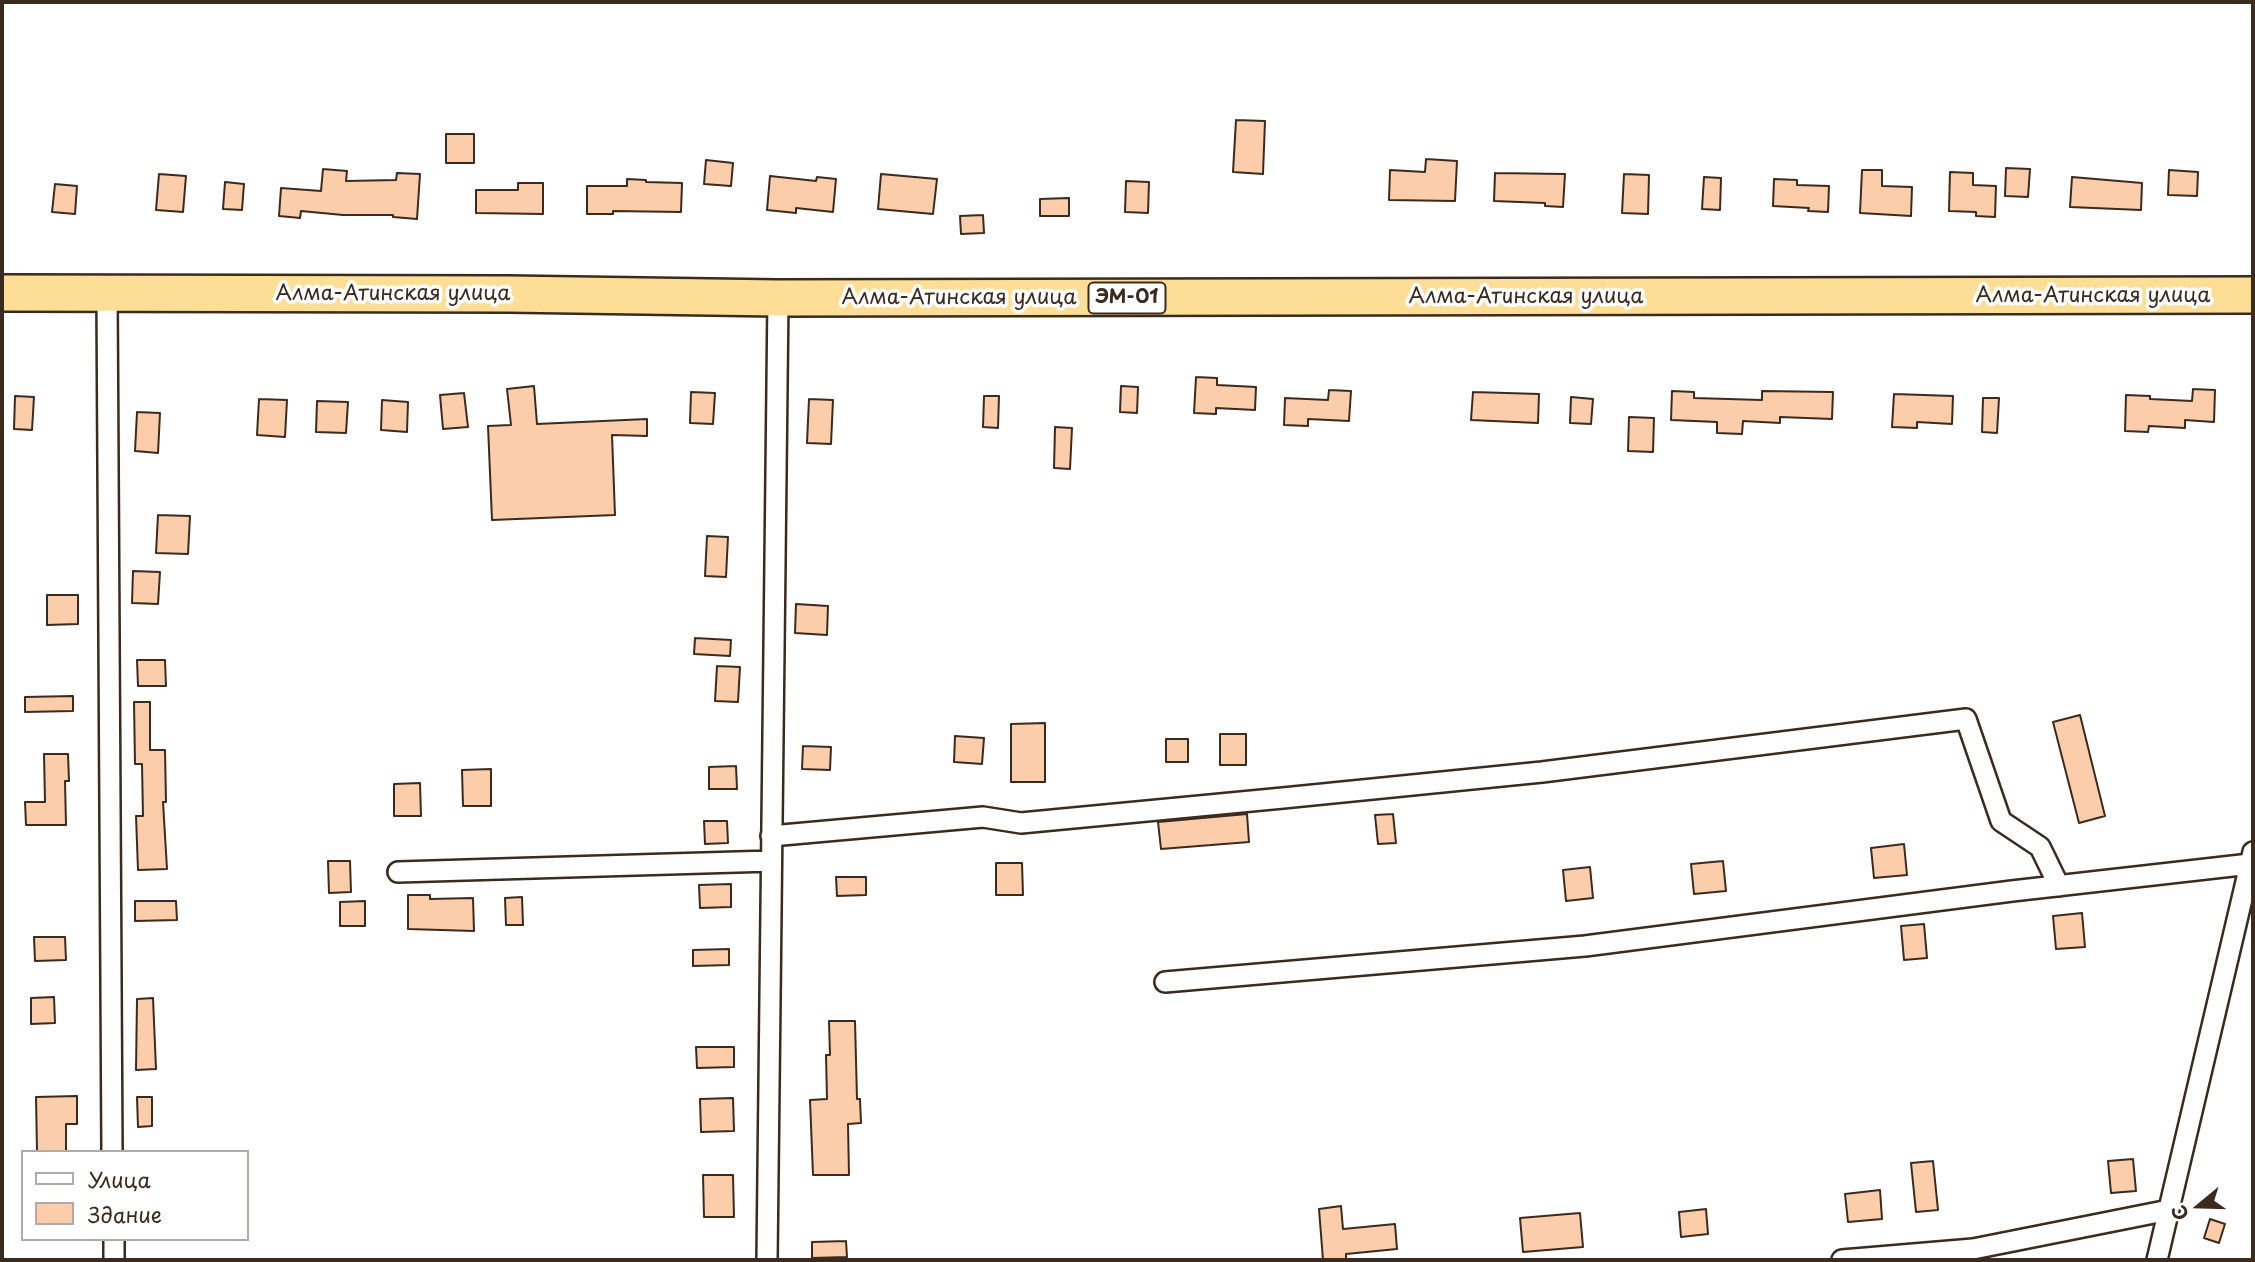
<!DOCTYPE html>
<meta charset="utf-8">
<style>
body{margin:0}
#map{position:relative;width:2255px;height:1262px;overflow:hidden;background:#fff;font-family:"Playpen Sans",sans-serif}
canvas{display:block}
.frame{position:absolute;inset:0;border:4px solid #3b2a1e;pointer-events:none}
.legend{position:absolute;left:21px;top:1150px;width:228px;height:91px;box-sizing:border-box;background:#fff;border:2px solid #b1aaa5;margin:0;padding:9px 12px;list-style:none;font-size:21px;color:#3b2a1e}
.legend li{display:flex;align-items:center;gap:14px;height:35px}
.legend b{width:35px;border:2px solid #b1aaa5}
.north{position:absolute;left:2164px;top:1171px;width:70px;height:70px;-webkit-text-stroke:5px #fff;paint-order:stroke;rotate:251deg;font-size:19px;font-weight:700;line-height:28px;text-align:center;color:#3b2a1e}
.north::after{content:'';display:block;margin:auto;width:24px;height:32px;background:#3b2a1e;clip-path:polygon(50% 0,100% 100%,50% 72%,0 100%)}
</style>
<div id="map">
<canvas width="2255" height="1262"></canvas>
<div class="frame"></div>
<ul class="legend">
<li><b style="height:9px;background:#fff"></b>Улица</li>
<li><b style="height:19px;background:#fbcdaa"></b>Здание</li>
</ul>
<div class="north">С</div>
</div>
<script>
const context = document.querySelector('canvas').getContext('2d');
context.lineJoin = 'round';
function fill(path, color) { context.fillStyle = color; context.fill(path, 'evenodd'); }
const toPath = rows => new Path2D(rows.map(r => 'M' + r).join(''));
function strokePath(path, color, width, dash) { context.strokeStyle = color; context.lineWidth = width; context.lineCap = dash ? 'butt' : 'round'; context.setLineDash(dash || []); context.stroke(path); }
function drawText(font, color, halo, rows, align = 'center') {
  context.font = font + ' "Playpen Sans",sans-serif'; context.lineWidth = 7; context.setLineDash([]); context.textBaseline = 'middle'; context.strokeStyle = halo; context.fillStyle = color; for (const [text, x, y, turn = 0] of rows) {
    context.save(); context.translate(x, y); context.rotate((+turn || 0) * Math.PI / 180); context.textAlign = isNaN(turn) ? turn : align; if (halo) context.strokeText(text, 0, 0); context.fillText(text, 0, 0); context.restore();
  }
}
const building = toPath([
 [1236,120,1265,121,1263,174,1233,172,1236,120],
 [446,134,474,134,474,163,446,163,446,134],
 [1426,159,1457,161,1455,201,1389,200,1390,170,1425,172,1426,159],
 [706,160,733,163,731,186,704,184,706,160],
 [2006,168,2030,169,2028,197,2005,196,2006,168],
 [323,169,347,171,346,181,396,180,397,173,420,174,417,219,393,217,393,215,343,215,301,211,300,218,279,216,281,188,321,191,323,169],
 [1862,170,1882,170,1882,186,1912,187,1911,216,1860,213,1862,170],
 [2169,170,2198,172,2197,196,2168,195,2169,170],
 [1950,172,1973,173,1973,185,1996,186,1995,217,1976,216,1976,212,1949,211,1950,172],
 [1495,173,1565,174,1563,207,1545,206,1545,203,1494,201,1495,173],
 [159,174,186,176,183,212,156,210,159,174],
 [881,174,937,179,933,214,878,209,881,174],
 [1624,174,1649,175,1648,214,1622,213,1624,174],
 [770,176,816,181,817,177,836,179,833,212,796,208,796,213,767,210,770,176],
 [1704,177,1721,178,1720,210,1702,209,1704,177],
 [2072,177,2142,183,2141,210,2070,207,2072,177],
 [627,179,646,180,646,182,682,183,681,212,613,211,613,214,587,214,587,186,627,186,627,179],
 [1774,179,1797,180,1797,185,1829,186,1828,212,1808,211,1809,208,1773,206,1774,179],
 [1126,181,1149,182,1148,213,1125,212,1126,181],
 [225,182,244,184,242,210,223,209,225,182],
 [518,183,543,183,543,214,476,213,476,190,518,190,518,183],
 [55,184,77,186,75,214,52,212,55,184],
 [1069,198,1069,216,1040,216,1040,199,1069,198],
 [983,215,984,233,961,234,960,216,983,215],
 [1196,377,1217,378,1217,385,1256,387,1255,410,1216,408,1216,414,1194,413,1196,377],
 [534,386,537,424,647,419,647,436,612,435,615,515,492,520,488,426,511,425,507,389,534,386],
 [1121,386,1138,387,1137,413,1120,412,1121,386],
 [2193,389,2215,390,2214,422,2185,420,2185,428,2149,426,2148,432,2125,431,2126,395,2150,396,2150,399,2192,401,2193,389],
 [1329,390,1351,391,1349,421,1308,419,1308,426,1284,425,1285,398,1328,400,1329,390],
 [1672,391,1694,392,1694,398,1762,400,1762,391,1833,392,1832,419,1780,417,1780,423,1743,421,1742,434,1717,433,1717,422,1671,420,1672,391],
 [691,392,715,393,713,424,690,423,691,392],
 [1473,392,1539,394,1538,423,1471,420,1473,392],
 [464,393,468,427,443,429,440,395,464,393],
 [1894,394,1953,396,1952,424,1917,422,1917,428,1892,427,1894,394],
 [15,396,34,397,32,430,14,429,15,396],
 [984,396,999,396,998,428,983,427,984,396],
 [1571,397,1593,399,1591,424,1570,423,1571,397],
 [1983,398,1999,398,1997,433,1982,432,1983,398],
 [259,399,287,400,285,437,257,435,259,399],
 [809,399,833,400,831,444,807,443,809,399],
 [382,400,408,402,407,432,381,430,382,400],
 [317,401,348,402,346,433,316,432,317,401],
 [137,412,160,413,158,453,135,451,137,412],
 [1629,417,1654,418,1653,452,1628,451,1629,417],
 [1055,427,1072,428,1070,469,1054,468,1055,427],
 [158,515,190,516,188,554,156,553,158,515],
 [707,536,728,537,726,577,705,576,707,536],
 [133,571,160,572,158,604,132,603,133,571],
 [47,595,78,595,78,624,47,625,47,595],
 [796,604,828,606,827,635,795,633,796,604],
 [695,638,731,640,730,656,694,654,695,638],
 [137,660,165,660,166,686,138,686,137,660],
 [717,666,740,667,738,702,715,701,717,666],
 [73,696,73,711,25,712,25,697,73,696],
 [134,702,150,702,150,750,165,750,166,802,163,802,167,869,138,870,136,816,143,816,142,764,135,764,134,702],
 [2080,715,2105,816,2079,823,2053,722,2080,715],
 [1045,723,1045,782,1011,782,1011,724,1045,723],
 [1220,734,1246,734,1246,765,1220,765,1220,734],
 [955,736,984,738,982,764,954,762,955,736],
 [1166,739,1188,739,1188,762,1166,762,1166,739],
 [803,746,831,747,830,770,802,769,803,746],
 [44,754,68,754,69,781,65,781,66,825,26,825,25,802,45,802,44,754],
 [736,766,737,789,709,789,709,767,736,766],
 [491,769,491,806,463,806,462,770,491,769],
 [420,783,421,816,394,816,394,784,420,783],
 [1247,814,1249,842,1161,849,1158,822,1247,814],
 [1393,814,1396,843,1378,844,1375,815,1393,814],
 [704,821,727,821,728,843,705,844,704,821],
 [1904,844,1907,875,1874,878,1871,848,1904,844],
 [328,861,350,861,351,892,329,893,328,861],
 [1723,861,1726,891,1694,894,1691,864,1723,861],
 [996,863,1022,863,1023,895,996,895,996,863],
 [1590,867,1593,898,1566,901,1563,870,1590,867],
 [836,877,866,877,866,895,837,896,836,877],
 [731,884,731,907,700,908,699,885,731,884],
 [408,895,430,895,430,899,473,898,474,931,408,929,408,895],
 [522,897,523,925,506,925,505,898,522,897],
 [135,901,176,901,177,920,135,921,135,901],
 [365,901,365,926,340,926,340,902,365,901],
 [2082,913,2085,947,2056,949,2053,916,2082,913],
 [1924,924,1927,958,1904,960,1901,926,1924,924],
 [34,937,65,937,66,960,35,961,34,937],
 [729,949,729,965,693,966,693,950,729,949],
 [54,997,55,1023,31,1024,31,998,54,997],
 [153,998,156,1069,136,1070,137,999,153,998],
 [829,1021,855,1021,857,1099,860,1099,861,1123,848,1124,849,1175,813,1175,810,1100,827,1099,826,1055,830,1055,829,1021],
 [696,1047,734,1047,734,1067,697,1068,696,1047],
 [77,1096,77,1124,66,1124,66,1152,37,1152,36,1097,77,1096],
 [137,1097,152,1097,152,1126,138,1127,137,1097],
 [733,1098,734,1131,701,1132,700,1099,733,1098],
 [2133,1159,2136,1191,2111,1193,2108,1161,2133,1159],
 [1933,1161,1938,1210,1916,1212,1911,1163,1933,1161],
 [703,1175,733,1175,734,1217,704,1217,703,1175],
 [1880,1190,1882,1219,1848,1222,1845,1194,1880,1190],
 [1341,1206,1343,1229,1395,1224,1397,1249,1346,1254,1346,1260,1323,1260,1319,1209,1341,1206],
 [1706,1209,1708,1234,1681,1237,1679,1212,1706,1209],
 [1580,1213,1583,1247,1523,1252,1520,1218,1580,1213],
 [2210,1219,2225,1224,2219,1243,2204,1238,2210,1219],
 [846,1241,847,1257,812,1258,812,1242,846,1241]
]);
const street = toPath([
 [107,294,112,1152],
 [771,836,983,817,1021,823,1283,798,1542,772,1966,719,2001,821,2040,847,2059,886],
 [398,872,771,861],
 [1165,982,1585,946,2012,891,2250,864],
 [114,1239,114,1260],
 [767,1260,778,298],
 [1842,1260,1973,1249,2169,1210],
 [2157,1260,2253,852]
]);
const highway = toPath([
 [2,293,508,294,778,298,2253,295]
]);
const shields = [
 [1127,298,77]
];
const shieldNames = [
 ["ЭМ-01",1127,298]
];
const streetNames = [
 ["Алма-Атинская улица",393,294],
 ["Алма-Атинская улица",2093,296],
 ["Алма-Атинская улица",1526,297],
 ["Алма-Атинская улица",959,298]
];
fill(building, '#fbcdaa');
strokePath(building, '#3b2a1e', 2);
strokePath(street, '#3b2a1e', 24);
strokePath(highway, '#3b2a1e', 40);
strokePath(street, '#fff', 19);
strokePath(highway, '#fcde96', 35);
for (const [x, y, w] of shields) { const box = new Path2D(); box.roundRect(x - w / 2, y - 15.5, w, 31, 5); context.fillStyle = '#fff'; context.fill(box); strokePath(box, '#3b2a1e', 2); }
drawText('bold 19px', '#3b2a1e', null, shieldNames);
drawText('21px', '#3b2a1e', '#fff', streetNames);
</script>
